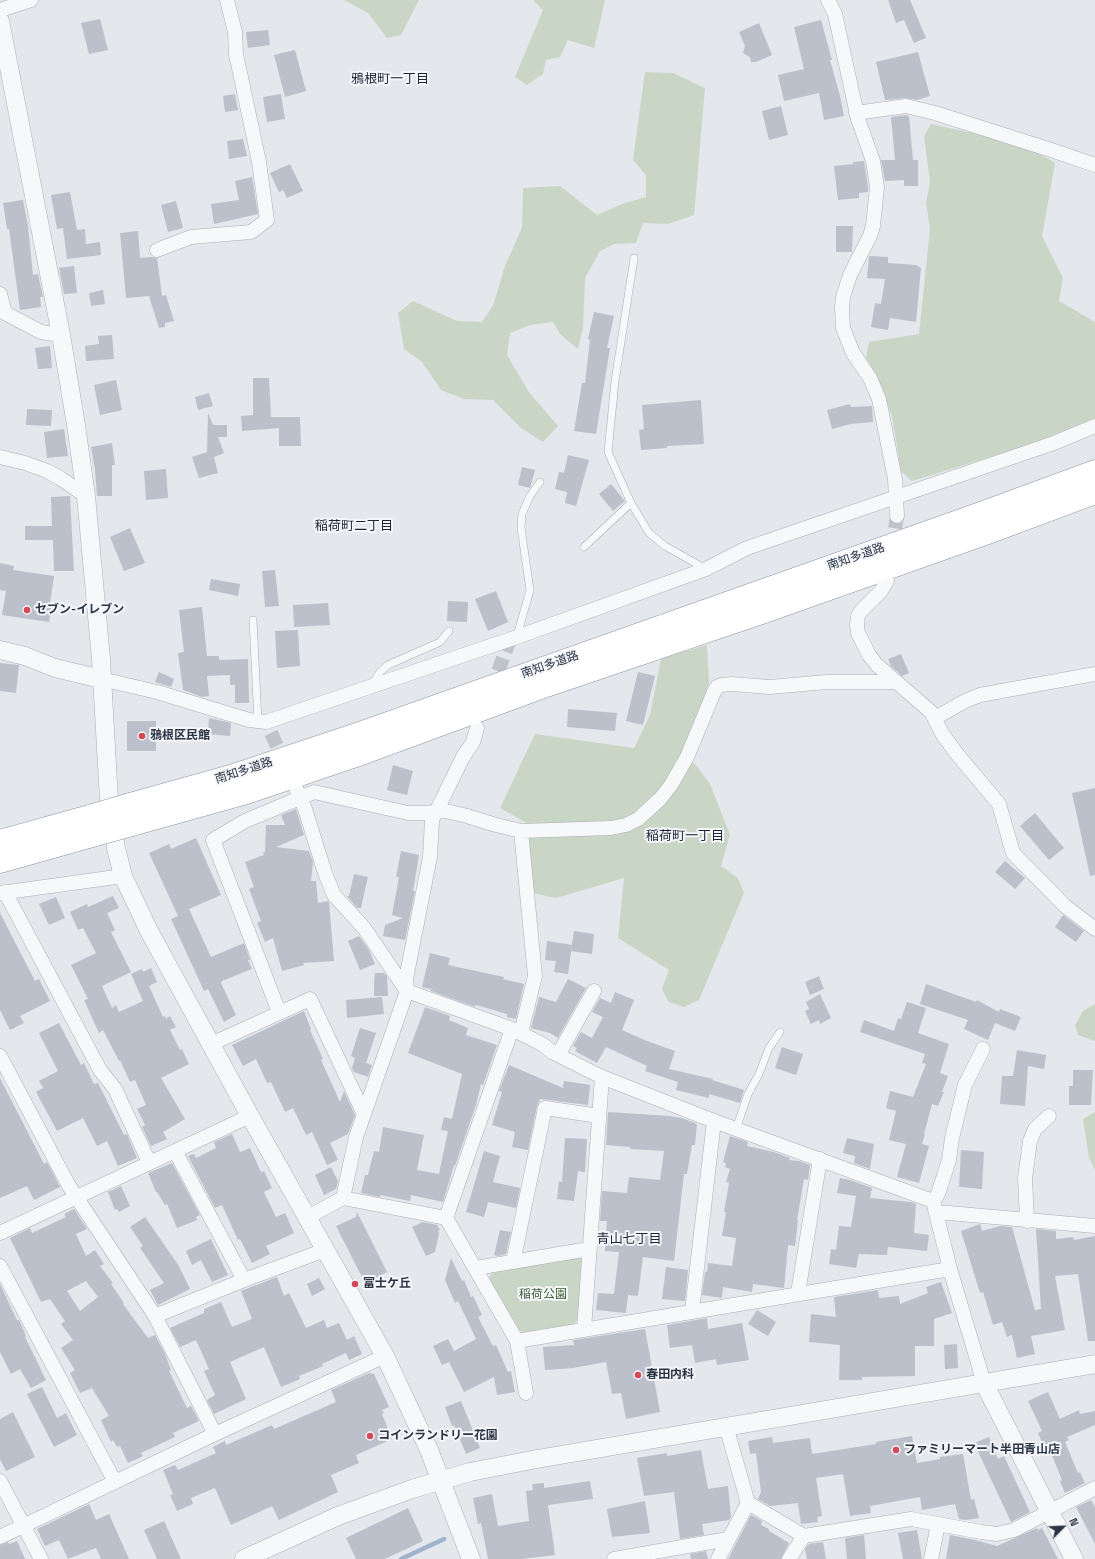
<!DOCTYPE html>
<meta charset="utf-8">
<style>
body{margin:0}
#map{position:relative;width:1095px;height:1559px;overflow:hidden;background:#e4e7ec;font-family:"Space Grotesk",sans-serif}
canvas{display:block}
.north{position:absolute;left:1043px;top:1507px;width:40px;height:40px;-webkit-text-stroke:3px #f4f6f9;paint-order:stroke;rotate:66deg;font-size:11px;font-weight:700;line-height:16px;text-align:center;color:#2b3445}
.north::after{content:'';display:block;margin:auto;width:14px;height:18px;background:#2b3445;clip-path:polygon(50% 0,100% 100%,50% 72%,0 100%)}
</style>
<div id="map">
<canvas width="1095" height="1559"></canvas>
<div class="north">N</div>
</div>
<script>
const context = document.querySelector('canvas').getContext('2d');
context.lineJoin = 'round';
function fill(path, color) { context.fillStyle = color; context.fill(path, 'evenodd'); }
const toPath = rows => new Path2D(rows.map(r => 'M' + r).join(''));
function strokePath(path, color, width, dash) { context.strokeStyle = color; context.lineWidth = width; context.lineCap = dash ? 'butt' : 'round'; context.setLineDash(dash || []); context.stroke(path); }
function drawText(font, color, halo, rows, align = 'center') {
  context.font = font + ' "Space Grotesk","Noto Sans JP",sans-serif'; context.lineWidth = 4; context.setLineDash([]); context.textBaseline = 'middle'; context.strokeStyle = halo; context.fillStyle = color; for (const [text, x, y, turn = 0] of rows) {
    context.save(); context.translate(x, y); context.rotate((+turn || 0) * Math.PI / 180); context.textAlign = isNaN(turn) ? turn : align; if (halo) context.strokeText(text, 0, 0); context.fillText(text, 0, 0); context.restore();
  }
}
const green = toPath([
 [344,0,419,0,401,35,387,38,368,13],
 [533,0,605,0,594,48,568,40,560,57,546,60,543,74,527,85,515,77,543,10],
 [645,72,673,73,705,88,694,215,668,224,643,223,636,243,614,244,600,251,585,278,583,328,578,349,560,334,553,322,530,325,510,333,507,355,528,391,558,426,543,442,521,428,493,400,464,399,441,390,422,362,404,349,398,313,413,301,457,321,482,322,493,306,505,266,522,228,523,188,560,186,597,215,622,204,646,197,646,175,633,160],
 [931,124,981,135,1036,152,1055,163,1042,236,1063,278,1059,301,1095,322,1095,418,1029,445,912,481,901,471,892,415,866,357,869,342,919,334,930,229,926,203,930,182,924,136],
 [707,645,709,683,683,759,695,764,710,784,730,835,721,866,738,878,744,893,699,1000,684,1007,669,1002,662,989,669,970,618,938,624,878,556,898,532,893,525,822,500,808,535,734,634,748,650,715,661,659],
 [1095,1004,1095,1041,1078,1035,1075,1025,1083,1011],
 [1095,1112,1095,1170,1089,1158,1083,1119],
 [578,1256,582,1260,578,1319,574,1324,524,1332,518,1330,489,1279,493,1270]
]);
const stream = toPath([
 [401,1559,444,1539]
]);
const building = toPath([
 [888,0,910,0,926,38,914,43,904,20,896,23],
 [100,19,108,50,89,54,81,23],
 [821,20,832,60,830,60,840,96,844,116,824,120,819,93,784,101,778,75,804,69,794,27],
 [759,23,772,55,756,62,751,62,750,57,743,53,745,46,739,32],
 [268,30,270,45,248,48,246,32],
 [295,50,306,91,285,97,274,55],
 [918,52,930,96,917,100,905,98,885,100,876,62],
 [235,94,238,110,225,112,223,96],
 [281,94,285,119,267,122,263,97],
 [781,106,788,135,769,140,762,111],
 [906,115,909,116,913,160,918,160,918,186,904,186,904,180,885,181,881,160,895,160,891,117],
 [243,139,247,156,229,159,227,141],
 [864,161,868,187,868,192,859,193,859,198,838,200,834,166,853,164,853,162],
 [290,164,303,191,287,198,283,190,279,192,270,173],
 [252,177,258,214,214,224,211,204,239,200,235,181],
 [70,192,77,230,85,229,86,244,100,242,101,255,67,259,63,228,57,229,51,195],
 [23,200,28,226,33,275,38,274,43,297,40,297,41,307,20,310,9,229,7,229,3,203],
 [176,201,183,228,168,232,161,205],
 [836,226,853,226,852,252,836,252],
 [138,231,140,258,152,257,157,258,162,296,166,295,174,321,165,323,165,327,159,328,149,296,126,298,120,233],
 [869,256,888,257,888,263,916,265,921,268,916,322,890,318,888,330,871,327,875,303,881,304,885,279,867,278],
 [74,266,77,293,64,294,59,268],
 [103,290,105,304,91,306,89,293],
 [594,312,614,316,607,348,610,348,596,434,574,431,582,383,585,383,590,340,588,339],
 [112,335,114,359,86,361,85,346,99,344,98,336],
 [50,346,52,368,38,369,35,348],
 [253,378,269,378,271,417,300,417,301,446,279,446,279,428,242,431,241,416,253,415],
 [116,380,122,410,100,415,94,385],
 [209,393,213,406,198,410,195,397],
 [701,400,704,444,667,446,667,448,641,450,639,430,644,429,642,405],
 [850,404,851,407,872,406,873,422,851,424,832,429,827,410],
 [27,409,52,410,51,426,26,425],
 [208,413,213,425,227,425,227,437,218,437,224,453,214,457,218,473,199,478,192,457,207,452],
 [64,429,68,456,47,458,44,432],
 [112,443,115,465,112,465,112,496,97,496,95,470,91,447],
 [568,455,589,460,576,506,565,503,567,492,555,489,559,472,564,473],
 [522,467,535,470,530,488,518,485],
 [166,469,168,498,146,500,144,471],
 [611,484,625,501,613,511,599,494],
 [70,496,74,571,54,571,53,540,25,540,25,526,52,526,51,497],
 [130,528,145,563,124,571,110,537],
 [0,563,14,566,13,570,54,576,50,604,52,605,49,622,2,615,6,591,0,590],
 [275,570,279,606,265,607,262,571],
 [211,579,240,584,238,596,209,590],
 [496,591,508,622,488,631,475,599],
 [448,601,468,602,467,622,447,621],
 [328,603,330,625,294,627,293,605],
 [202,607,207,656,219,656,219,660,248,659,249,703,235,703,235,685,230,685,230,675,207,676,209,696,202,697,183,690,178,653,184,652,179,610],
 [298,630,300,666,277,668,275,631],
 [901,654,909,673,902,676,891,666,888,659],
 [0,663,19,665,16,693,0,691],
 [159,672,174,679,171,687,155,682],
 [638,672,655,676,643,725,626,721],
 [568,709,617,713,615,731,567,727],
 [209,718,231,723,230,736,208,734],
 [127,721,156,721,156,751,127,751],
 [393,765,413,771,407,795,387,790],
 [1095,788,1095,875,1090,876,1072,793],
 [296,809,304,835,276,847,309,851,313,862,311,881,316,881,318,903,328,901,329,902,334,961,303,963,304,965,282,971,273,938,265,942,257,923,261,921,249,889,254,887,245,862,264,855,263,852,265,852,266,825,285,825,281,815],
 [1035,813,1064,848,1049,860,1020,826],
 [196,838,221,895,189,909,211,957,244,943,250,960,248,960,252,969,222,981,221,983,236,1015,224,1022,208,989,204,991,171,919,178,916,149,853,169,844,171,849],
 [401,851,419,855,413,891,415,891,405,940,383,936,385,925,403,918,392,915,399,877,396,877],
 [1005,861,1025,878,1015,889,995,872],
 [354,874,368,877,361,908,357,908,347,896,349,896],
 [113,896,119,908,107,913,115,930,111,932,131,972,102,986,112,1008,116,1005,119,1012,143,1001,131,974,142,969,143,972,151,968,157,982,149,986,163,1017,165,1016,166,1019,170,1016,176,1027,170,1030,180,1050,182,1049,189,1064,161,1078,185,1119,163,1132,167,1139,151,1146,142,1127,145,1125,137,1109,146,1105,135,1080,130,1082,120,1060,119,1061,103,1030,99,1033,84,1000,88,999,71,965,96,953,83,928,78,930,70,912,87,904,88,907],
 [56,897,65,918,49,925,39,904],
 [0,913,35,981,39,979,50,1001,20,1016,24,1023,10,1030,0,1010],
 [1063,915,1084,931,1076,942,1055,927],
 [574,931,594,934,592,954,571,951],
 [359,936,369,950,375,964,360,970,348,941],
 [547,941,572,945,568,974,554,972,556,961,545,960],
 [430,953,450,958,448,965,504,977,503,979,524,984,516,1019,507,1017,507,1014,476,1005,475,1007,431,991,431,989,422,987],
 [375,973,384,973,387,976,388,996,374,996,374,981],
 [819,976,824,989,810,995,805,982],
 [568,979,586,988,558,1038,550,1033,531,1028,539,997,556,1002],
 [926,984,976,1002,977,1000,999,1012,1000,1009,1021,1017,1015,1031,995,1023,988,1040,964,1029,968,1020,920,1004],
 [615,992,634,1000,622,1030,647,1041,675,1051,669,1069,713,1079,712,1080,744,1090,740,1103,709,1094,709,1098,676,1090,678,1082,645,1071,647,1066,606,1047,597,1063,575,1051,577,1048,573,1046,581,1032,592,1038,603,1017,592,1012,600,998,611,1003],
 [820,994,831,1018,820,1024,819,1020,811,1024,805,1011,809,1009,806,1002],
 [382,997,384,1014,347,1018,346,1000],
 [907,1002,926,1008,918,1033,949,1044,940,1073,948,1076,942,1092,944,1092,938,1106,932,1104,924,1134,925,1134,922,1144,929,1146,919,1183,897,1177,906,1144,889,1140,896,1111,886,1108,890,1091,913,1097,926,1064,922,1063,925,1054,860,1032,864,1020,894,1031,898,1018,901,1019],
 [425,1007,450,1016,449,1020,468,1028,466,1035,497,1045,483,1085,481,1084,476,1105,455,1166,454,1165,443,1202,411,1195,410,1201,380,1195,380,1197,361,1193,365,1175,368,1175,374,1151,379,1152,383,1127,424,1135,417,1170,439,1174,448,1131,441,1130,444,1117,452,1119,462,1074,408,1053],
 [304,1011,311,1029,310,1030,323,1059,321,1060,340,1102,344,1091,355,1115,348,1134,330,1143,338,1160,327,1165,312,1132,306,1135,293,1108,285,1112,271,1082,267,1083,256,1059,243,1066,232,1045],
 [59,1023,81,1065,84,1063,94,1084,98,1083,124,1135,127,1134,137,1158,118,1166,107,1141,97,1146,83,1118,57,1131,36,1092,43,1088,39,1081,58,1071,39,1033],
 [360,1028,376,1033,366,1063,372,1065,368,1077,354,1072,352,1068,355,1058,351,1056],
 [782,1047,803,1054,796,1075,775,1068],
 [1017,1050,1046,1055,1044,1069,1028,1066,1025,1106,1000,1104,1002,1076,1013,1076],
 [509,1065,563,1088,564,1081,590,1085,588,1105,540,1099,537,1106,528,1150,512,1147,515,1132,492,1125,502,1092,499,1091],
 [1073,1070,1093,1070,1091,1105,1069,1105,1069,1086,1073,1086],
 [0,1078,44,1164,47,1162,60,1187,34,1200,27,1186,0,1198],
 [608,1112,670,1116,682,1118,697,1124,695,1145,692,1145,687,1174,684,1174,674,1261,643,1257,638,1296,628,1295,626,1313,596,1310,598,1293,614,1294,619,1252,605,1251,607,1221,600,1221,602,1191,627,1193,629,1177,660,1180,664,1151,630,1149,630,1147,606,1145],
 [232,1134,240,1152,250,1148,261,1172,264,1171,272,1188,264,1192,276,1217,285,1213,294,1233,266,1246,270,1254,252,1263,240,1239,238,1240,222,1205,215,1208,188,1156,194,1154,196,1158,216,1148,214,1142],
 [730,1136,748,1142,747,1146,774,1152,790,1158,789,1160,799,1161,810,1165,808,1180,804,1179,797,1220,798,1220,795,1246,788,1245,784,1288,753,1284,752,1292,723,1287,722,1298,702,1295,705,1272,707,1272,708,1263,732,1266,736,1238,722,1236,726,1212,724,1212,729,1183,726,1182,730,1169,725,1167,726,1163,723,1162],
 [565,1138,587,1139,585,1172,578,1171,574,1201,557,1199,559,1181,562,1182],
 [847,1138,874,1144,870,1169,854,1163,855,1156,843,1153],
 [961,1150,984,1152,982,1189,959,1187],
 [484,1151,500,1156,493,1182,520,1188,516,1208,488,1202,484,1217,466,1212],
 [172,1163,200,1215,196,1217,197,1220,177,1228,167,1204,165,1205,157,1192,156,1192,148,1173],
 [331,1167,338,1181,336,1189,324,1195,315,1175],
 [840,1178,850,1180,872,1188,870,1198,911,1202,916,1204,914,1233,929,1235,927,1251,888,1247,887,1255,859,1254,856,1268,829,1264,831,1249,836,1250,839,1226,851,1227,856,1196,837,1193],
 [121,1186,130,1206,119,1212,117,1209,115,1210,108,1192],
 [74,1209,87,1229,76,1234,86,1256,95,1250,104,1264,100,1266,113,1283,111,1284,124,1303,123,1304,148,1338,155,1335,165,1354,171,1370,169,1371,187,1408,191,1406,199,1421,173,1433,175,1437,141,1453,143,1456,128,1463,120,1446,117,1447,113,1440,111,1442,101,1420,109,1416,92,1388,80,1393,70,1373,75,1370,61,1348,73,1340,61,1324,65,1321,50,1299,41,1302,10,1238,30,1228,32,1233,66,1217,64,1214],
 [86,1281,98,1297,80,1311,67,1291],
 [357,1212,387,1272,365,1283,336,1226,356,1217],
 [145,1217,179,1266,190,1289,158,1305,150,1290,164,1283,140,1248,143,1246,130,1227],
 [423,1222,437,1225,440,1230,438,1231,439,1234,435,1252,426,1256,412,1227],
 [980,1224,982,1231,1000,1226,1012,1227,1035,1310,1041,1309,1036,1229,1056,1231,1056,1239,1073,1237,1074,1240,1095,1236,1095,1341,1088,1341,1078,1274,1055,1276,1065,1330,1031,1336,1035,1354,1017,1358,1012,1335,1007,1337,1002,1322,993,1325,983,1292,980,1293,961,1231],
 [500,1230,511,1232,506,1254,498,1256,494,1255],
 [211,1239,228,1275,212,1282,201,1260,192,1265,186,1251],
 [451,1258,462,1281,464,1280,471,1297,473,1296,482,1315,478,1317,493,1346,496,1345,508,1372,511,1371,515,1392,497,1395,494,1377,464,1392,449,1362,442,1365,433,1346,448,1339,454,1351,476,1339,458,1301,455,1303,445,1280],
 [666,1267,688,1270,685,1301,662,1299],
 [277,1277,284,1296,289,1293,306,1328,324,1320,327,1328,339,1323,347,1340,354,1336,362,1354,349,1360,346,1353,322,1364,323,1366,299,1376,300,1379,281,1387,264,1347,230,1362,246,1399,214,1414,207,1400,215,1395,204,1371,209,1369,196,1340,180,1347,170,1328,204,1313,204,1309,221,1302,232,1327,252,1319,241,1291],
 [319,1278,325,1289,312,1296,307,1284],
 [941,1282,952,1313,934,1319,934,1346,915,1346,915,1376,862,1377,862,1380,839,1380,840,1345,809,1342,811,1314,836,1317,834,1297,878,1290,879,1298,899,1296,900,1304,928,1293,926,1287],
 [0,1284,17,1320,19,1320,26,1336,25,1337,46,1380,31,1388,20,1369,11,1374,0,1352],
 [757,1310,776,1322,768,1336,748,1324],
 [707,1318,708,1329,742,1323,749,1360,717,1365,716,1359,695,1363,692,1345,670,1348,667,1325],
 [645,1329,660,1412,626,1419,621,1393,612,1394,606,1362,573,1368,545,1370,543,1347,574,1345,573,1340],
 [957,1344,958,1368,945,1369,944,1345],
 [369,1373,374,1374,389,1407,382,1410,384,1413,382,1414,392,1439,356,1455,359,1463,331,1475,338,1492,279,1520,272,1506,231,1525,215,1488,191,1498,193,1504,177,1511,170,1495,173,1494,163,1470,175,1465,178,1470,216,1453,213,1447,225,1441,226,1445,272,1425,274,1429,336,1402,331,1390],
 [42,1387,57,1418,66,1413,77,1435,54,1447,27,1394],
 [1048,1392,1060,1419,1079,1410,1080,1414,1095,1411,1095,1425,1067,1437,1069,1440,1065,1442,1078,1473,1080,1472,1085,1483,1065,1493,1060,1481,1062,1480,1049,1448,1045,1450,1038,1433,1042,1431,1028,1401],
 [461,1401,480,1448,466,1454,454,1425,452,1426,445,1407],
 [13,1412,35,1457,6,1471,0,1459,0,1419],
 [912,1436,917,1463,940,1459,940,1457,963,1454,971,1500,974,1499,979,1518,966,1520,959,1519,955,1504,922,1510,920,1497,870,1506,871,1513,850,1516,843,1474,816,1478,822,1516,817,1517,818,1522,801,1524,798,1503,770,1506,758,1499,761,1492,756,1453,750,1454,748,1441,772,1437,773,1443,810,1438,812,1454,876,1444,876,1442],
 [989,1437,998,1459,1004,1456,1030,1512,1011,1522,974,1443],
 [701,1450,708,1489,728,1486,731,1517,729,1520,702,1524,704,1535,680,1539,674,1492,644,1496,637,1458,667,1453,667,1456],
 [590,1481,593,1499,548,1505,555,1555,522,1559,488,1559,481,1523,478,1524,473,1498,492,1494,498,1526,529,1521,526,1491,533,1490,532,1484,544,1483,544,1488],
 [1091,1500,1095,1507,1095,1544,1076,1507],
 [645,1501,650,1533,612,1537,607,1509],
 [89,1504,96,1520,109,1514,129,1559,101,1559,96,1548,68,1559,59,1540,45,1546,37,1529],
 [408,1508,423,1541,385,1559,356,1559,346,1538],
 [751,1515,762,1521,761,1525,769,1529,769,1531,789,1543,781,1559,728,1559],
 [164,1521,181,1559,157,1559,144,1530],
 [1037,1528,1038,1530,1042,1528,1058,1559,946,1559,950,1535,975,1540,997,1546],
 [917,1530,922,1559,903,1559,898,1533],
 [864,1535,866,1559,847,1559,845,1538],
 [17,1541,25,1559,0,1559,0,1545,8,1542,9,1544],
 [823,1542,826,1559,807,1559,805,1549,809,1544],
 [706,1551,708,1559,691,1559,690,1554]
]);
const minorTunnel = toPath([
 [892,549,897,516],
 [491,691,510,639],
 [271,733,286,765]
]);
const service = toPath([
 [634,258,615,381,608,452,631,503,649,533,665,546,706,569],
 [584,547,631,503],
 [253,620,258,722],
 [517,636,530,590,521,528,522,514,530,496,540,482],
 [371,686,380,672,388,665,440,642,449,631],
 [736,1129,748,1094,759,1074,769,1048,780,1032]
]);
const minor = toPath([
 [828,0,835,14,858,119,873,161,877,187,873,226,870,236,850,275,843,297,842,308,843,328,853,353,870,378,879,399,895,479,897,516],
 [0,10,31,0],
 [856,113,906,106,935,113,1051,150,1095,165],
 [157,250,191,237,251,232,267,220,259,162,236,54,235,32,227,0],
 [0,294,5,313,41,332,61,335],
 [0,457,25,463,47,471,60,478,86,496],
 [887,581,881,591,861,611,858,616,857,625,858,633,869,655,877,665,931,712,943,735,957,754,999,804,1013,853,1065,906,1095,929],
 [101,679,157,692,249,720,266,722,517,637,706,569,747,548,1054,443,1095,426],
 [935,718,965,701,980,695,1095,674],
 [295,786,305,809,325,873,334,895,364,928,407,991,512,1029,542,1044,552,1052,602,1077,714,1121,933,1201,950,1269,984,1383],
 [521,831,535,976,521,1033],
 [5,892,100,1070,115,1089,149,1162],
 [0,893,123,876],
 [279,1012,213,840,245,821,314,792,408,813,422,813,446,811,467,816,496,825,521,831,611,828,626,825,638,819,660,799,671,785,687,757,714,692,717,687,721,685,732,684,769,687,827,682,896,682],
 [512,1029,446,1218,517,1341,526,1393],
 [211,1044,310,999,364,1114],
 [558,1055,594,991],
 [0,1056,69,1186,155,1316,215,1434],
 [175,1151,244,1280],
 [343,1198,446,1218],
 [933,1201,938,1194,949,1160,952,1138,965,1085,983,1049],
 [936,1213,949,1213,1095,1226],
 [308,1217,343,1198,356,1137,407,991,406,979,430,857,432,820,463,757,473,742,477,728],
 [1027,1221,1025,1178,1030,1141,1035,1129,1049,1116],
 [0,1233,250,1116],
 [513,1262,545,1108,599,1116],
 [0,1266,115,1482],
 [476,1268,589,1249],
 [798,1293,820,1159],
 [692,1311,714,1121],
 [155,1316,244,1280,325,1250],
 [584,1329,602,1077],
 [517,1341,950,1269],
 [726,1426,748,1503,804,1536,911,1519,981,1532,997,1534,1014,1530,1095,1488],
 [0,1481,41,1559],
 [0,1537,215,1434,385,1356],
 [614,1559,728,1539],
 [718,1559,748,1503],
 [789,1559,804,1536],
 [931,1559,938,1524]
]);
const tertiary = toPath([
 [0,21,61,335,76,425,86,496,101,659,109,801,116,848,123,876,149,931,250,1116,385,1356,429,1450,471,1559],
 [0,650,25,656,55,668,101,679],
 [984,1383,1074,1559],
 [244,1559,338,1516,412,1489,470,1472,537,1459,1095,1364]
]);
const motorway = toPath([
 [130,804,234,775,360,733,978,514,1095,471],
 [132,825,243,794,367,752,546,686,764,612,988,533,1095,493],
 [0,841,93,815],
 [0,862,96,835]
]);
const motorwayBridge = toPath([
 [93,815,130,804],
 [96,835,132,825]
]);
const markers = [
 [27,610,4,"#d1495b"],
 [142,736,4,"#d1495b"],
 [355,1284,4,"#d1495b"],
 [638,1375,4,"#d1495b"],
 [370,1436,4,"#d1495b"],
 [896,1450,4,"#d1495b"]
];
const streetNames = [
 ["南知多道路",856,557,-19],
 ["南知多道路",550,665,-19],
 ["南知多道路",244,771,-18]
];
const poiNames = [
 ["セブン-イレブン",35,610],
 ["鴉根区民館",150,736],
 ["富士ケ丘",363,1284],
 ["春田内科",646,1375],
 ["コインランドリー花園",378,1436],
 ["ファミリーマート半田青山店",904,1450]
];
const parkNames = [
 ["稲荷公園",543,1295]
];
const neighbourhoodNames = [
 ["鴉根町一丁目",390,79],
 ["稲荷町二丁目",354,526],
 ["稲荷町一丁目",685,836],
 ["青山七丁目",629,1239]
];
fill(green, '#c9d6c5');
strokePath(stream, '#9fb4cc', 4.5);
fill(building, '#bbc0ca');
strokePath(minorTunnel, '#bfc3cb', 14, [14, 7]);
strokePath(service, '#a9aeb7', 8);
strokePath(minor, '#a9aeb7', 15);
strokePath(tertiary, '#a9aeb7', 19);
strokePath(motorway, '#8b94a3', 23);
strokePath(service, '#f7f8fa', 7);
strokePath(minor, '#f7f8fa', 14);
strokePath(tertiary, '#f7f8fa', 18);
strokePath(motorway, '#fff', 22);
strokePath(motorwayBridge, '#8b94a3', 23, []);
strokePath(motorwayBridge, '#fff', 22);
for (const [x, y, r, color] of markers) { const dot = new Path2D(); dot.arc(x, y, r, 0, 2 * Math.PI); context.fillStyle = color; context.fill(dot); strokePath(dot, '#f4f6f9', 1.5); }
drawText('12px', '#2b3445', '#f4f6f9', streetNames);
drawText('bold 12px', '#2b3445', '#f4f6f9', poiNames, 'left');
drawText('12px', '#3f6138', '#f4f6f9', parkNames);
drawText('13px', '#1d2536', '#f4f6f9', neighbourhoodNames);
</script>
